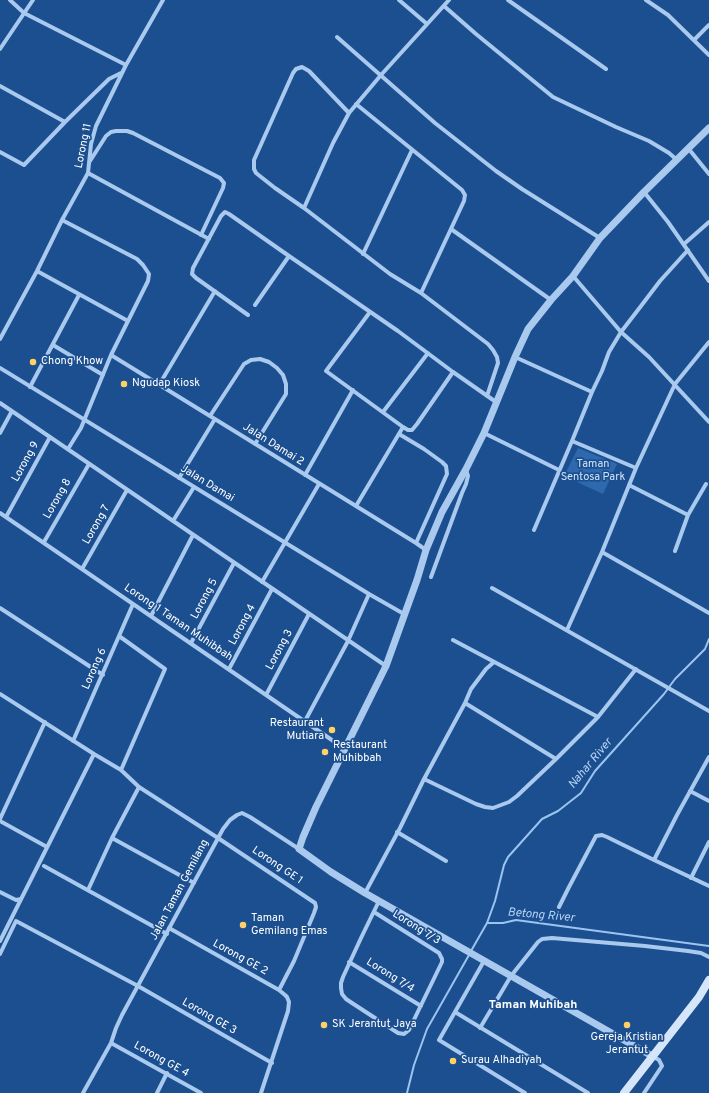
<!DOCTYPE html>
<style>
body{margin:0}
canvas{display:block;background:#1b4f8f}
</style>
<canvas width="709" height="1093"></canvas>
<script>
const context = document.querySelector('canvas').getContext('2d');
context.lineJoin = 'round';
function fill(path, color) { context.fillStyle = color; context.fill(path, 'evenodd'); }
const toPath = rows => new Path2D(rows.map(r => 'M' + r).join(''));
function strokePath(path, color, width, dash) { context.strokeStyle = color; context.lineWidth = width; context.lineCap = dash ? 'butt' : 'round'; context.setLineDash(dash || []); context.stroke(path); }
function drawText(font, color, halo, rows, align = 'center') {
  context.font = font + ' Overpass,sans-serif'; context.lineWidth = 3.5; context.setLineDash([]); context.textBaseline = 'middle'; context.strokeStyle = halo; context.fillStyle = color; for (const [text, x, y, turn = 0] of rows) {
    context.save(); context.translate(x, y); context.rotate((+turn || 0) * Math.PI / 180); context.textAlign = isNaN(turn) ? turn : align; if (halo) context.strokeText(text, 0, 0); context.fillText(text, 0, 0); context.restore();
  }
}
const green = toPath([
 [578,448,617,464,603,494,564,476]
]);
const stream = toPath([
 [487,923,503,923,516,920,709,946],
 [471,951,487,923,495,901,504,865,508,857,542,819,558,811,581,793,595,771,664,694,675,679,705,649,709,639],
 [407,1093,414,1065,427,1029,469,955]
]);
const minor = toPath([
 [10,0,24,13,126,65],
 [399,0,427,24],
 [508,0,606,69],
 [646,0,668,15,709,55],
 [444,6,476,34,553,97,616,127,649,141,669,153,677,160],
 [337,37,435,123,496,171,522,189,600,238],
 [694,40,709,25],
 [0,49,33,0],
 [0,86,65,122],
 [356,104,462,190,465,195,464,201,421,293],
 [349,113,309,71,302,67,296,69,293,73,254,160,254,169,256,173,275,188,304,208,390,274,421,293,488,344,493,350,497,357,498,363,487,396],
 [688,148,709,174],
 [0,152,24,165,65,122,109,79,121,73],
 [90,161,106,136,111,132,116,131,127,131,133,133,220,178,224,183,223,188,201,235],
 [88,173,209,239],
 [644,192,668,222,709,281],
 [304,208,333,143,349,113,381,75,449,0],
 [62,220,137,259,143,265,149,274,148,281,111,355,81,428,68,449],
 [451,229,551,300],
 [684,244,709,222],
 [363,254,412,150],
 [37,271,128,321],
 [573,276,621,332,649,357,709,422],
 [255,305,289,256],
 [370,312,326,371,403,427,408,430,412,430,417,424,453,372],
 [248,315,196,278,192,274,193,268,221,216,225,212,229,214,289,256,398,331,453,372,496,402],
 [0,339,37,271,62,220,88,173,91,144,96,126,126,65,163,0],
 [53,345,103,375],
 [111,355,416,543,426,550],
 [515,357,592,392],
 [0,368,369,594,404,614],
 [159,385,215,291],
 [30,387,79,295],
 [0,403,386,666],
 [383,412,428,353],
 [210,416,244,364,251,360,260,359,269,362,277,368,283,375,286,384,286,394,255,444],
 [0,433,12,411],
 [484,433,559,470],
 [399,434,424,449,442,462,446,466,447,474,416,543],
 [572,441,636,468],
 [305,475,353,390],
 [179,478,215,419],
 [629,485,688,515,706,484],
 [356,506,403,427],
 [0,513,345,749],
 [6,517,50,437],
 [173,521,194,487],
 [534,530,572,441,592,392,602,371,609,352,621,332,641,306,660,281,688,250],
 [44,542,89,464],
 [675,551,688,515],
 [602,552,709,613],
 [82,569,127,490],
 [431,577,462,493,466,484,468,476,466,470],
 [262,582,319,484],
 [492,588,709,711],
 [0,608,103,675],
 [151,616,193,535],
 [567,630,602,552,636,468,675,384,709,342],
 [119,636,165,669,121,770],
 [453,640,598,717],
 [191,643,234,563],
 [229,669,272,589],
 [0,694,94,754,121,770,139,787,218,838,315,903,316,907,314,913,294,961,279,990],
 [266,695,309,614],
 [465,703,556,759],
 [305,721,348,641,369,594],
 [73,741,133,604],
 [424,779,476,804,485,807,493,808,509,802,517,796,556,759,598,717,636,669],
 [690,791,709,801],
 [0,819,45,722],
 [0,821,47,847],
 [397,832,446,861],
 [112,838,194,883],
 [654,860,709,886],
 [44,866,167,934],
 [691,878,709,842],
 [88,890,112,838,139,787],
 [0,892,16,900,21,899],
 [365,893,400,828,424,779,465,703,471,689,486,669,494,662],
 [559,907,569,887,596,836,602,835,607,837,654,860,677,815,709,757],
 [374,912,439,953,442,959,442,962,409,1030,404,1034,398,1033,352,1003,346,999,342,994,341,988,341,983,343,977,361,938,379,901],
 [169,928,279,990,285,995,287,997,289,1002,288,1011,261,1093],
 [0,941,94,754],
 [0,954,16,921,138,986,272,1063],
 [484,961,439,1040,525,1093],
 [349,962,421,1006],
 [455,1012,588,1093],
 [480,1028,511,976,538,942,542,939,552,938,645,946,688,951,701,953,709,957],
 [111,1043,201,1093],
 [83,1093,111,1043,116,1028,122,1015,223,829,230,820,237,815,242,813,250,817,299,849],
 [157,1093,167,1073],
 [644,1093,662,1066,659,1060,652,1056]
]);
const tertiary = toPath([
 [652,1056,365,893,331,872,299,849,303,837,316,807,386,666,417,580,426,550,442,512,466,469,484,433,515,357,528,329,551,300,573,276,600,238,644,192,709,128]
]);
const secondary = toPath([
 [624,1093,699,997,709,980]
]);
const markers = [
 [33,362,4,"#ffd166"],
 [124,384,4,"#ffd166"],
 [332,730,4,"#ffd166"],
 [325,752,4,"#ffd166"],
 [243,925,4,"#ffd166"],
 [324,1025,4,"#ffd166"],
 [627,1025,4,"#ffd166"],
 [453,1061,4,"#ffd166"]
];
const streetNames = [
 ["Lorong 11",84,146,-78],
 ["Jalan Damai 2",273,445,32],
 ["Lorong 9",26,462,-61],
 ["Jalan Damai",207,484,31],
 ["Lorong 8",58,499,-60],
 ["Lorong 7",97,525,-60],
 ["Lorong 5",205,599,-62],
 ["Lorong 1 Taman Muhibbah",178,623,34],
 ["Lorong 4",243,625,-62],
 ["Lorong 3",280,650,-62],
 ["Lorong 6",95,669,-66],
 ["Lorong GE 1",277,866,34],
 ["Jalan Taman Gemilang",180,890,-62],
 ["Lorong 7/3",416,928,32],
 ["Lorong GE 2",240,958,29],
 ["Lorong 7/4",390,976,32],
 ["Lorong GE 3",209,1017,30],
 ["Lorong GE 4",161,1060,29]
];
const poiNames = [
 ["Chong Khow",41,362],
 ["Ngudap Kiosk",132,384],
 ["Restaurant",324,724,"right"],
 ["Mutiara",324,737,"right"],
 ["Restaurant",333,746],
 ["Muhibbah",333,759],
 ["Taman",251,919],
 ["Gemilang Emas",251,932],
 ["SK Jerantut Jaya",332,1025],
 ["Gereja Kristian",627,1038,"center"],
 ["Jerantut",627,1051,"center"],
 ["Surau Alhadiyah",461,1061]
];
const parkNames = [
 ["Taman",593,465],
 ["Sentosa Park",593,478]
];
const waterNames = [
 ["Nahar River",591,764,-50],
 ["Betong River",541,916,5]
];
const neighbourhoodNames = [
 ["Taman Muhibah",533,1006]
];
fill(green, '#2e69ad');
strokePath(stream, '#9cc4f0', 2);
strokePath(minor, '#a9c9ee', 4);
strokePath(tertiary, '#a9c9ee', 7);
strokePath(secondary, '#d6e6fa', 8);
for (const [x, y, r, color] of markers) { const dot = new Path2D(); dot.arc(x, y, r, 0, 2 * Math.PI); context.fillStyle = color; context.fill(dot); strokePath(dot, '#1b4f8f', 1.5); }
drawText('11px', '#fff', '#1b4f8f', streetNames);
drawText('11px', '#fff', '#1b4f8f', poiNames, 'left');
drawText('11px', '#cfe3fa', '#1b4f8f', parkNames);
drawText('italic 12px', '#b5d3f5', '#1b4f8f', waterNames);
drawText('bold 12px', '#fff', '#1b4f8f', neighbourhoodNames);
</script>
